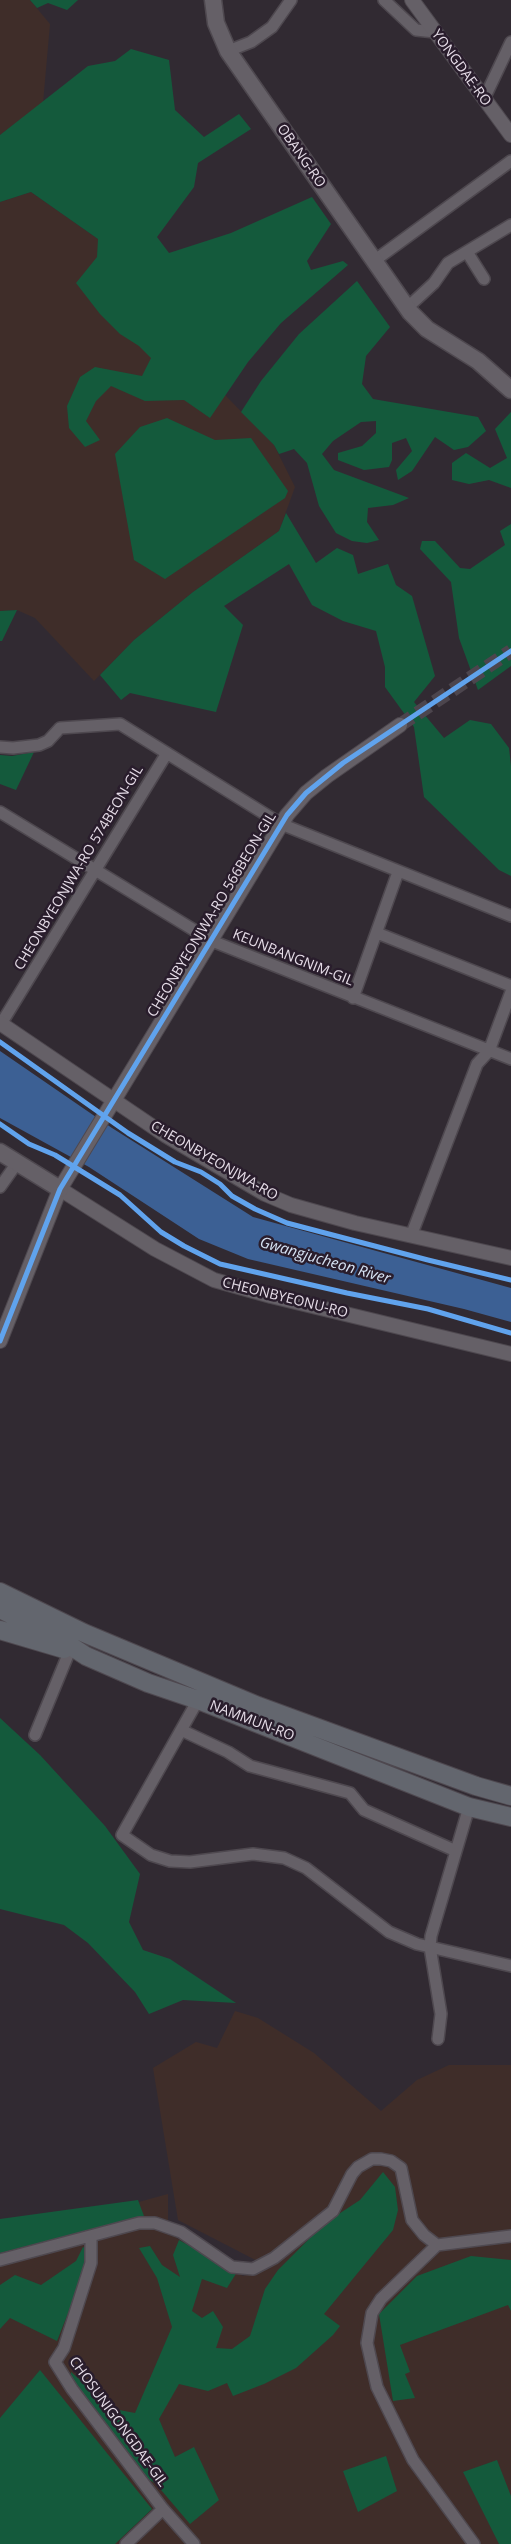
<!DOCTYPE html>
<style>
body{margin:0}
canvas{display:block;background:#312a32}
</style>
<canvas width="511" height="2544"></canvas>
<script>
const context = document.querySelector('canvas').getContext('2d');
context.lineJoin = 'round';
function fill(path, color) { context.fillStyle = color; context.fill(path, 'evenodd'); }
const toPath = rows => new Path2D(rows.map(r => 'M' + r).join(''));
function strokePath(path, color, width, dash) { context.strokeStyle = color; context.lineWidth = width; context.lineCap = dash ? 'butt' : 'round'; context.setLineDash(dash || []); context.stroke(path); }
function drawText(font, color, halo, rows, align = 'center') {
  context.font = font + ' "Open Sans",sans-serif'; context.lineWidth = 5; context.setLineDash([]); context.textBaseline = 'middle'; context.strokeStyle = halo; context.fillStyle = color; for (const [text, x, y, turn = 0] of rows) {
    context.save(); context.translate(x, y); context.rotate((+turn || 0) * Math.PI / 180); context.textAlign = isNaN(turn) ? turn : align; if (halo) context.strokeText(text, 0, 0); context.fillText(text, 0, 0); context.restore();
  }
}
const education = toPath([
 [0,0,30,0,50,24,43,103,0,135],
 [31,192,98,239,226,396,274,445,295,487,279,531,193,592,134,640,94,681,35,618,17,610,0,611,0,202],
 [235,2011,258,2018,314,2053,381,2111,417,2080,449,2065,511,2065,511,2544,0,2544,0,2240,168,2194,168,2233,243,2276,271,2268,178,2220,153,2068,196,2042,217,2048]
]);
const green = toPath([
 [30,0,78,0,67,10,48,3,37,8],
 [131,49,169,60,175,110,204,137,239,114,251,129,198,163,194,187,157,237,169,253,231,233,312,197,331,224,307,261,311,270,343,261,348,265,281,323,248,362,210,418,184,400,145,401,111,386,96,401,86,421,100,440,85,447,69,428,67,406,80,377,95,367,142,376,151,358,139,346,120,334,100,314,76,283,97,257,98,239,31,192,0,202,0,135,88,66,115,61],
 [357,281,390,327,366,356,362,384,373,399,478,417,486,431,468,447,454,450,435,437,412,471,398,480,396,470,412,451,406,438,392,443,392,460,389,467,364,470,338,460,338,453,362,446,376,433,376,421,361,422,333,441,322,454,334,470,409,498,393,505,368,508,367,522,379,540,367,543,352,541,336,533,319,506,307,463,294,449,279,454,274,445,241,412,261,381,299,334],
 [511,412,511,488,489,480,469,484,452,480,452,463,466,453,490,468,507,458,495,429],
 [167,418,215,440,251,438,288,491,285,498,165,579,134,560,115,454,140,427],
 [286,513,316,563,337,548,353,555,358,574,388,564,396,585,412,596,435,676,414,702,444,738,470,720,491,724,509,748,511,766,511,876,499,870,424,797,414,727,385,687,385,667,376,631,343,621,312,605,289,564,224,606,243,625,216,712,130,693,121,700,100,675,134,640,193,592,279,531],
 [511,524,511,666,478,690,459,638,451,582,420,549,422,541,435,541,460,568,470,569,505,545,500,531],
 [17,610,2,641,0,641,0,611],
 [34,752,16,790,0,784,0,755,12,756],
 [0,1718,40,1755,105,1826,140,1874,129,1922,143,1950,170,1959,236,2003,183,2000,149,2014,135,1992,88,1943,64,1925,0,1909],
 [383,2172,395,2187,398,2210,393,2230,324,2314,340,2326,333,2335,296,2368,264,2384,233,2396,227,2383,208,2391,179,2384,159,2419,175,2457,194,2447,219,2500,190,2524,156,2484,139,2473,71,2378,71,2372,114,2409,135,2413,172,2327,157,2278,139,2248,150,2246,162,2265,180,2277,173,2255,179,2240,237,2272,227,2288,202,2279,192,2311,202,2318,213,2311,223,2327,216,2348,232,2349,250,2336,265,2289,278,2270,325,2223,360,2200],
 [138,2200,144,2216,0,2253,0,2219],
 [83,2247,89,2251,84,2273,57,2341,10,2318,0,2329,0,2285,15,2275,41,2285,76,2261],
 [471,2256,511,2260,511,2311,508,2305,400,2345,410,2372,405,2374,415,2398,393,2401,379,2314,417,2276],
 [40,2370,152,2509,115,2544,0,2544,0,2418],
 [386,2456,397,2491,358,2512,343,2471],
 [497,2460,511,2496,511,2544,499,2544,463,2472]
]);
const water = toPath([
 [0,1051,112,1128,253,1217,511,1288,511,1322,464,1309,248,1259,199,1239,89,1167,0,1118]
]);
const tertiaryTunnel = toPath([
 [400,725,511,651]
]);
const minor = toPath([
 [384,0,416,30,435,32],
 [228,51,251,42,272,27,291,0],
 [484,99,511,42],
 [467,252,484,279],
 [374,261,511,161],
 [407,308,434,283,448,263,511,225],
 [0,747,13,748,39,745,48,741,60,728,120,724,281,824,511,916],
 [0,812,212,941,511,1059],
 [377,933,511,986],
 [353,998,398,872],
 [1,1024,167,753],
 [0,1187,17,1163],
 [411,1236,477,1064,489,1051,511,992],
 [198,1700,122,1835,151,1855,170,1861,190,1862,253,1854,284,1858,306,1868,389,1932,417,1944,511,1966],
 [181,1730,228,1752,250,1766,350,1793,364,1810,456,1851],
 [35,1735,70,1650],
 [438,2039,441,2014,430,1947,431,1936,469,1807],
 [91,2236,91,2263,64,2348,55,2362,72,2389,163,2509,194,2544],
 [437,2245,381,2299,372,2313,367,2343,377,2387,413,2460,474,2544],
 [0,2260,139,2223,155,2223,181,2232,232,2267,253,2269,274,2258,333,2211,352,2174,358,2167,372,2159,381,2159,391,2161,401,2168,412,2220,424,2235,437,2245,511,2236],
 [126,2544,163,2509]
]);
const tertiary = toPath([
 [412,0,511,135],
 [0,1023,165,1135,265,1194,291,1205,355,1223,511,1258],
 [60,1189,155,1249,214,1280,271,1296,511,1354],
 [0,1341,60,1189,287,815,306,793,327,776,400,725]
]);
const secondary = toPath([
 [213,0,216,23,228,51,410,312,427,329,478,361,511,390],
 [0,1152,60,1189]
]);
const primary = toPath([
 [0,1592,84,1633,258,1706,476,1786,511,1796],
 [0,1609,60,1639,86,1656,148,1683,198,1700,469,1807,511,1817],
 [0,1630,64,1649]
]);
const cycleway = toPath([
 [0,1042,128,1133,175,1162,201,1172,220,1184,232,1196,255,1209,287,1223,428,1260,511,1280],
 [0,1124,29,1144,55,1155,120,1195,161,1232,184,1246,220,1264,347,1293,428,1309,511,1333],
 [0,1341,60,1189,287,815,306,793,343,763,511,651]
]);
const streetNames = [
 ["YONGDAE-RO",461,68,54],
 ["OBANG-RO",301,156,55],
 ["CHEONBYEONJWA-RO 574BEON-GIL",79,868,-59],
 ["CHEONBYEONJWA-RO 566BEON-GIL",212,915,-59],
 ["KEUNBANGNIM-GIL",293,958,22],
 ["CHEONBYEONJWA-RO",214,1161,30],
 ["CHEONBYEONU-RO",285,1298,14],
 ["NAMMUN-RO",252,1721,21],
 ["CHOSUNIGONGDAE-GIL",118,2422,54]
];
const waterNames = [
 ["Gwangjucheon River",325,1261,16]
];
fill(education, '#3f2d29');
fill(green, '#145a3c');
fill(water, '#3c6094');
strokePath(tertiaryTunnel, '#4c454d', 14, [14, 7]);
strokePath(minor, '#4e484f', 14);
strokePath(tertiary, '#4e484f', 16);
strokePath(secondary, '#4e484f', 19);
strokePath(primary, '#4e484f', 20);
strokePath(minor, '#656067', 11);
strokePath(tertiary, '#656067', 14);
strokePath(secondary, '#656067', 16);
strokePath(primary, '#63666e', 18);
strokePath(cycleway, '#60a3ed', 5);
drawText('14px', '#e6dde8', '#291d2c', streetNames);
drawText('italic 15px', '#d7e3f4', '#291d2c', waterNames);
</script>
